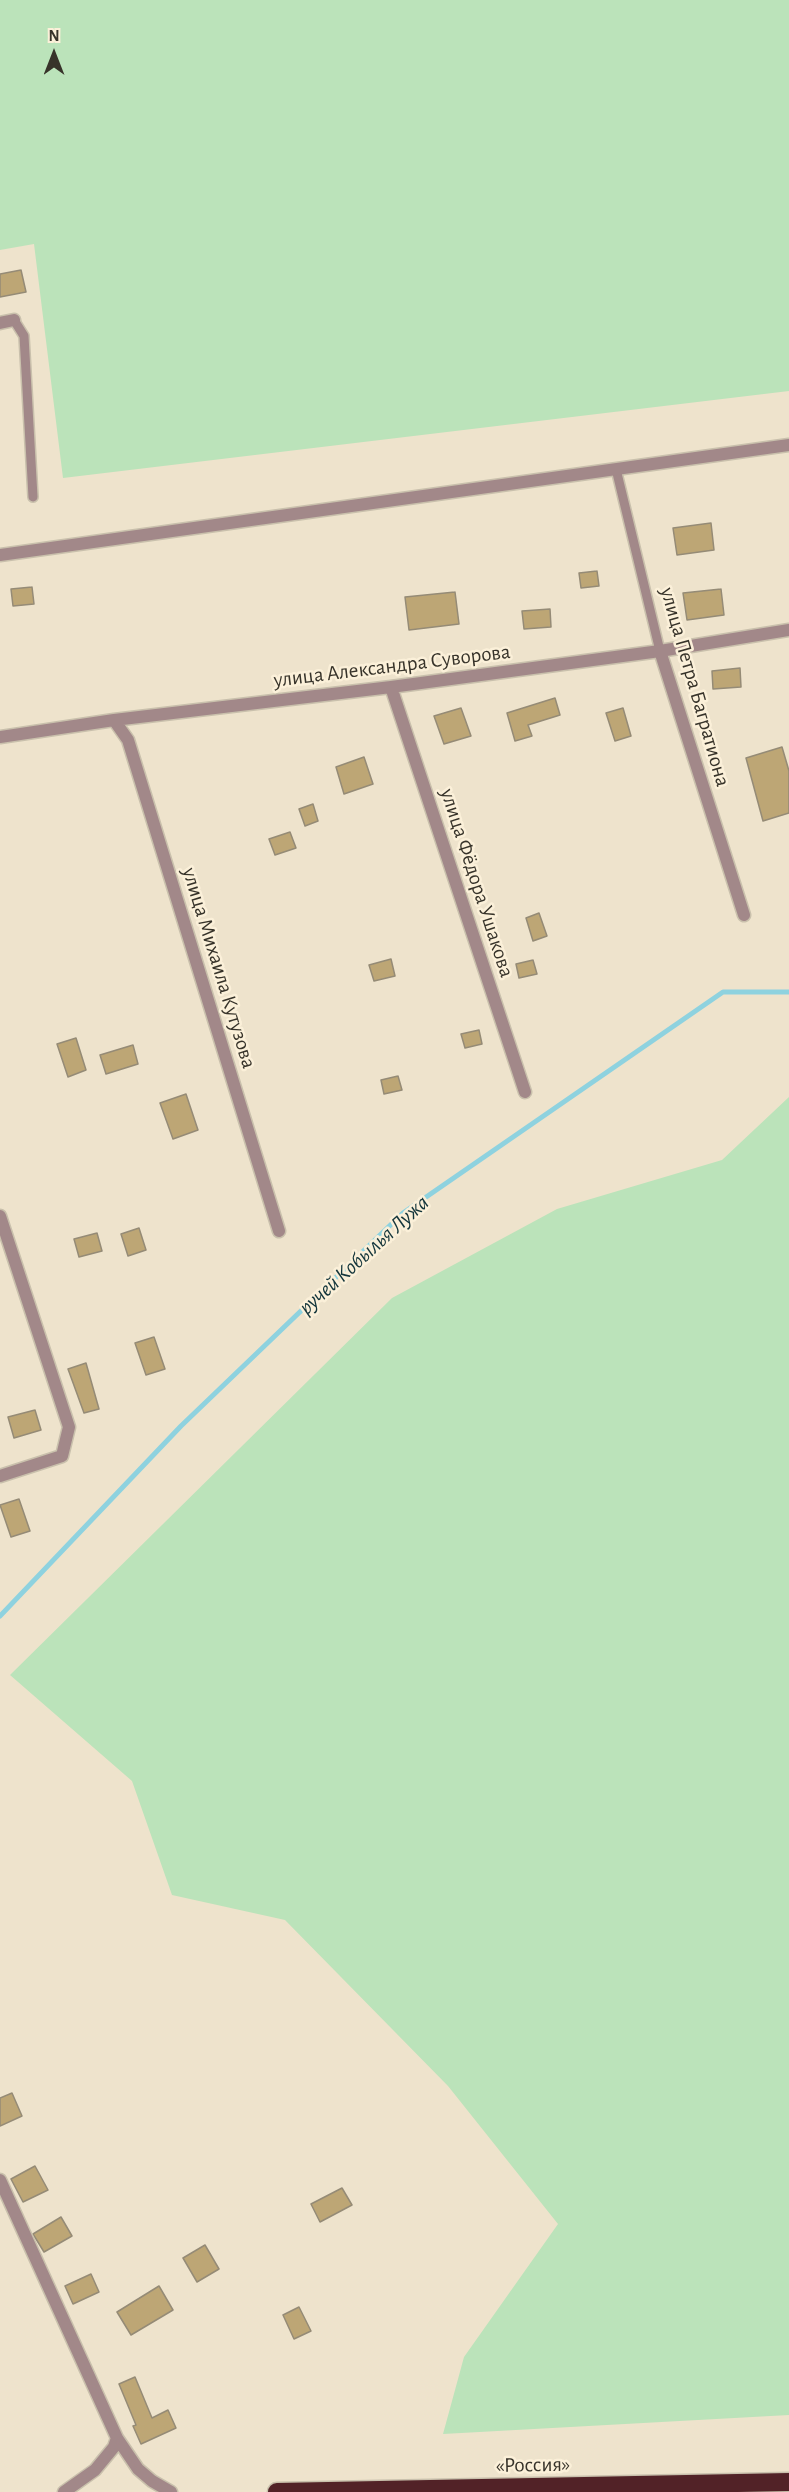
<!DOCTYPE html>
<meta charset="utf-8">
<style>
body{margin:0}
#map{position:relative;width:789px;height:2492px;overflow:hidden;background:#eee3cc;font-family:"Alegreya Sans",sans-serif}
canvas{display:block}
.north{position:absolute;left:24px;top:24px;width:60px;height:60px;-webkit-text-stroke:4px #fbf0d9;paint-order:stroke;rotate:0deg;font-size:16px;font-weight:700;line-height:24px;text-align:center;color:#37332a}
.north::after{content:'';display:block;margin:auto;width:21px;height:27px;background:#37332a;clip-path:polygon(50% 0,100% 100%,50% 72%,0 100%)}
</style>
<div id="map">
<canvas width="789" height="2492"></canvas>
<div class="north">N</div>
</div>
<script>
const context = document.querySelector('canvas').getContext('2d');
context.lineJoin = 'round';
function fill(path, color) { context.fillStyle = color; context.fill(path, 'evenodd'); }
const toPath = rows => new Path2D(rows.map(r => 'M' + r).join(''));
function strokePath(path, color, width, dash) { context.strokeStyle = color; context.lineWidth = width; context.lineCap = dash ? 'butt' : 'round'; context.setLineDash(dash || []); context.stroke(path); }
function drawText(font, color, halo, rows, align = 'center') {
  context.font = font + ' "Alegreya Sans",sans-serif'; context.lineWidth = 5; context.setLineDash([]); context.textBaseline = 'middle'; context.strokeStyle = halo; context.fillStyle = color; for (const [text, x, y, turn = 0] of rows) {
    context.save(); context.translate(x, y); context.rotate((+turn || 0) * Math.PI / 180); context.textAlign = isNaN(turn) ? turn : align; if (halo) context.strokeText(text, 0, 0); context.fillText(text, 0, 0); context.restore();
  }
}
const green = toPath([
 [0,0,789,0,789,391,63,478,34,244,0,250],
 [789,1097,789,2415,443,2434,464,2357,558,2224,448,2086,285,1920,172,1895,132,1781,10,1675,392,1298,557,1209,722,1160]
]);
const stream = toPath([
 [0,1616,181,1426,403,1213,723,992,789,992]
]);
const building = toPath([
 [21,270,26,292,0,297,0,274,21,270],
 [711,523,714,550,677,555,673,528,711,523],
 [597,571,599,586,581,588,579,573,597,571],
 [32,587,34,604,13,606,11,589,32,587],
 [721,589,724,615,687,620,683,593,721,589],
 [455,592,459,624,409,630,405,597,455,592],
 [550,609,551,627,524,629,522,611,550,609],
 [740,668,741,687,713,689,712,671,740,668],
 [555,698,560,715,528,725,532,736,515,741,507,713,555,698],
 [461,708,471,736,444,744,434,716,461,708],
 [623,708,631,736,615,741,606,713,623,708],
 [782,747,789,771,789,813,763,821,746,758,782,747],
 [364,757,373,784,344,794,336,767,364,757],
 [313,804,318,821,305,826,299,809,313,804],
 [290,832,296,848,275,855,269,839,290,832],
 [539,913,547,936,533,941,526,918,539,913],
 [391,959,395,976,374,981,369,965,391,959],
 [533,960,537,974,519,978,516,964,533,960],
 [479,1030,482,1044,465,1048,461,1034,479,1030],
 [76,1038,86,1070,68,1077,57,1044,76,1038],
 [133,1045,138,1064,106,1074,100,1055,133,1045],
 [398,1076,402,1090,384,1094,381,1080,398,1076],
 [186,1094,198,1130,173,1139,160,1103,186,1094],
 [139,1228,146,1250,128,1256,121,1234,139,1228],
 [97,1233,102,1251,79,1257,74,1239,97,1233],
 [154,1337,165,1369,146,1375,135,1343,154,1337],
 [86,1363,99,1409,84,1413,68,1369,86,1363],
 [35,1410,41,1430,14,1438,8,1417,35,1410],
 [19,1499,30,1531,11,1537,0,1505,19,1499],
 [12,2093,22,2116,0,2126,0,2098,12,2093],
 [35,2166,48,2190,23,2202,11,2179,35,2166],
 [342,2188,352,2205,320,2222,311,2204,342,2188],
 [61,2217,72,2236,44,2252,33,2234,61,2217],
 [205,2245,219,2269,197,2282,183,2258,205,2245],
 [91,2274,99,2292,73,2304,65,2286,91,2274],
 [159,2286,173,2310,131,2335,117,2312,159,2286],
 [299,2307,311,2331,294,2339,283,2315,299,2307],
 [135,2377,152,2418,168,2410,176,2428,141,2444,133,2426,136,2425,119,2384,135,2377]
]);
const lane = toPath([
 [14,320,24,336,33,497],
 [616,469,660,651]
]);
const street = toPath([
 [0,323,14,320],
 [0,555,789,445],
 [660,651,744,915],
 [391,687,525,1092],
 [114,720,128,740,279,1231],
 [0,737,114,720,391,687,660,651,789,630],
 [0,1216,69,1427,62,1456,0,1476],
 [0,2180,117,2438,138,2469,152,2481,171,2492],
 [64,2492,95,2470,114,2447,117,2438]
]);
const highway = toPath([
 [277,2492,789,2482]
]);
const streetNames = [
 ["улица Александра Суворова",392,666,-7],
 ["улица Петра Багратиона",695,687,74],
 ["улица Фёдора Ушакова",477,883,72],
 ["улица Михаила Кутузова",219,968,73],
 ["«Россия»",533,2465,-1]
];
const waterNames = [
 ["ручей Кобылья Лужа",364,1255,-42]
];
fill(green, '#bbe3ba');
strokePath(stream, '#8ed2df', 5);
fill(building, '#bda675');
strokePath(building, '#958b76', 1.5);
strokePath(lane, '#c9c0ac', 12);
strokePath(street, '#c9c0ac', 15);
strokePath(highway, '#c9c0ac', 21);
strokePath(lane, '#a28889', 9);
strokePath(street, '#a28889', 12);
strokePath(highway, '#522227', 18);
drawText('21px', '#37332a', '#fbf0d9', streetNames);
drawText('italic 22px', '#13353b', '#fbf0d9', waterNames);
</script>
